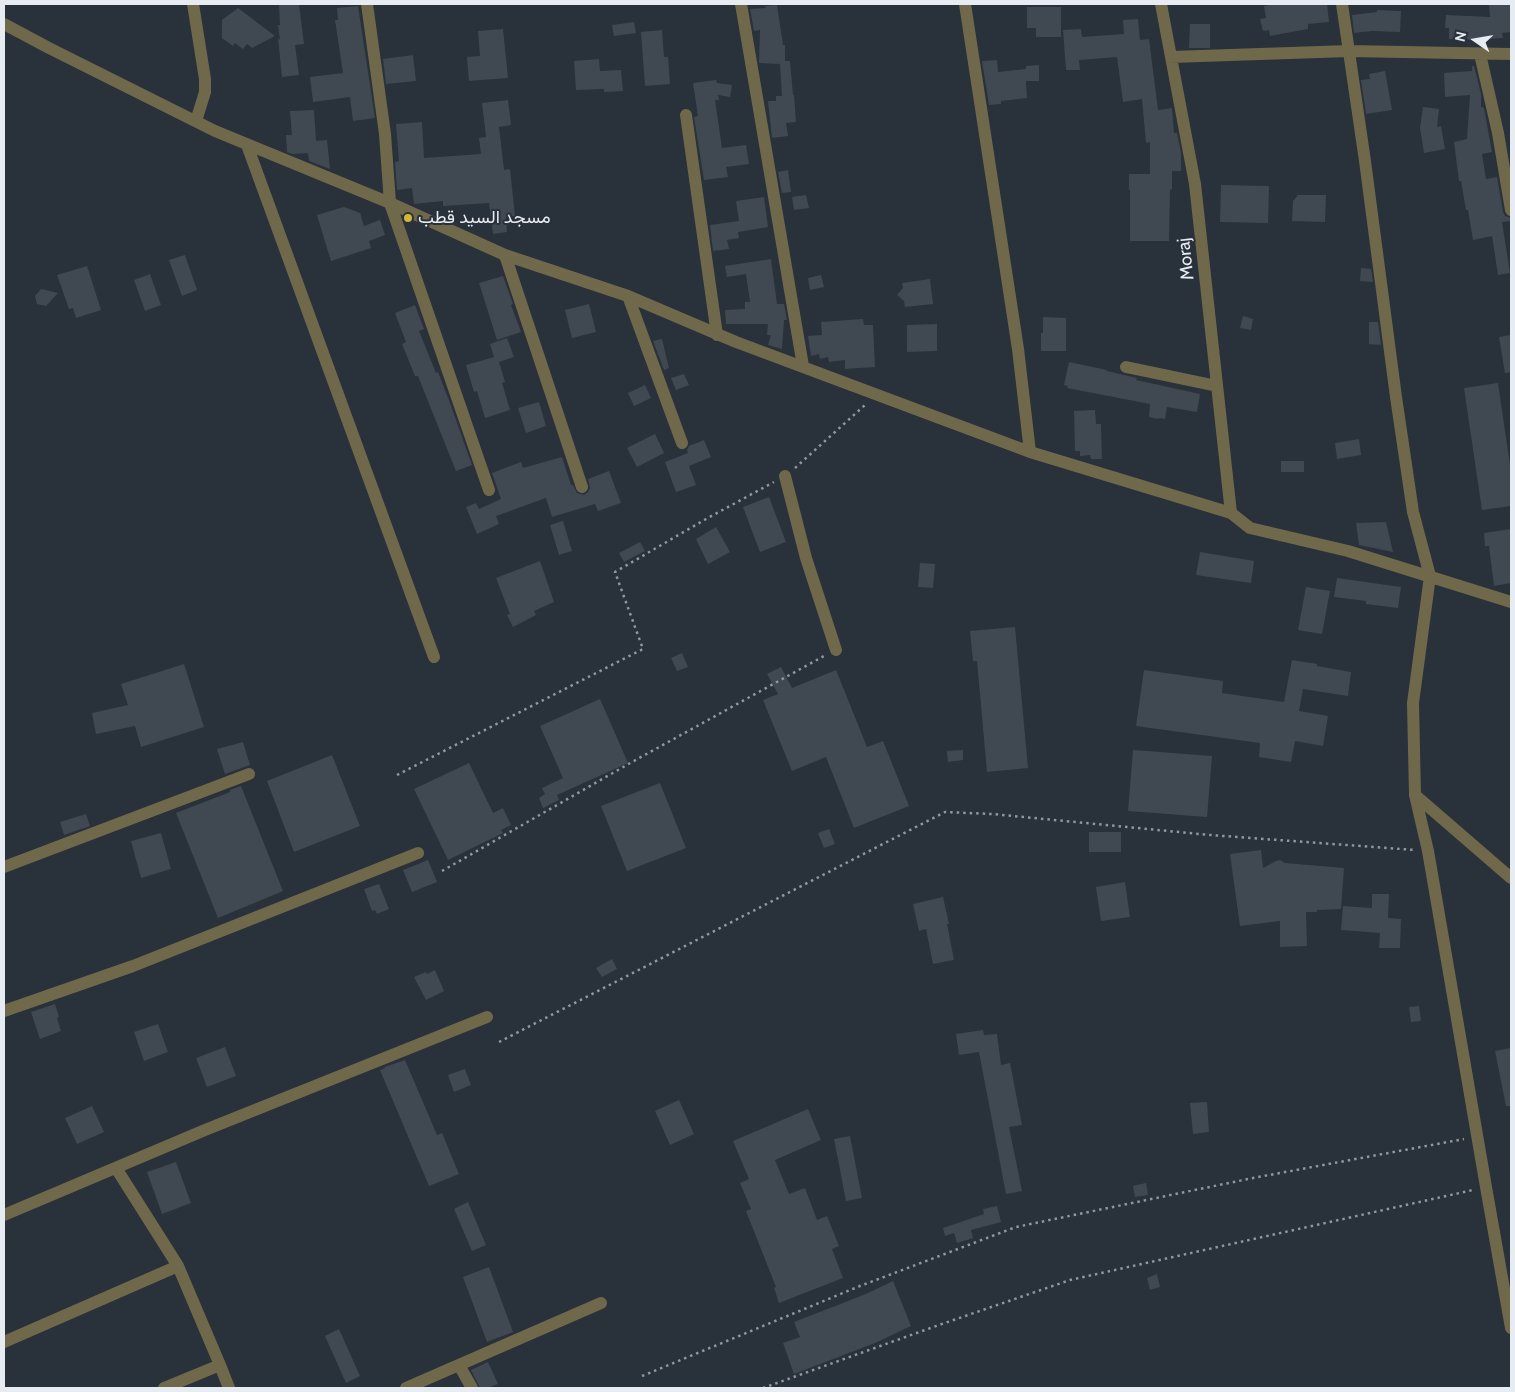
<!DOCTYPE html>
<meta charset="utf-8">
<style>
body{margin:0}
#map{position:relative;width:1515px;height:1392px;overflow:hidden;background:#29313a;font-family:Cabin,sans-serif}
canvas{display:block}
.frame{position:absolute;inset:0;border:5px solid #e7ecf2;pointer-events:none}
.north{position:absolute;left:1450px;top:15px;width:50px;height:50px;-webkit-text-stroke:4px #29313a;paint-order:stroke;rotate:283deg;font-size:14px;font-weight:700;line-height:20px;text-align:center;color:#e7ecf2}
.north::after{content:'';display:block;margin:auto;width:18px;height:22px;background:#e7ecf2;clip-path:polygon(50% 0,100% 100%,50% 72%,0 100%)}
</style>
<div id="map">
<canvas width="1515" height="1392"></canvas>
<div class="frame"></div>
<div class="north">N</div>
</div>
<script>
const context = document.querySelector('canvas').getContext('2d');
context.lineJoin = 'round';
function fill(path, color) { context.fillStyle = color; context.fill(path, 'evenodd'); }
const toPath = rows => new Path2D(rows.map(r => 'M' + r).join(''));
function strokePath(path, color, width, dash) { context.strokeStyle = color; context.lineWidth = width; context.lineCap = dash ? 'butt' : 'round'; context.setLineDash(dash || []); context.stroke(path); }
function drawText(font, color, halo, rows, align = 'center') {
  context.font = font + ' Cabin,Vazirmatn,sans-serif'; context.lineWidth = 4; context.setLineDash([]); context.textBaseline = 'middle'; context.strokeStyle = halo; context.fillStyle = color; for (const [text, x, y, turn = 0] of rows) {
    context.save(); context.translate(x, y); context.rotate((+turn || 0) * Math.PI / 180); context.textAlign = isNaN(turn) ? turn : align; if (halo) context.strokeText(text, 0, 0); context.fillText(text, 0, 0); context.restore();
  }
}
const building = toPath([
 [279,4,299,4,304,44,295,45,299,75,282,77,278,38,280,40,278,25,280,25],
 [1275,4,1327,4,1329,22,1308,24,1308,29,1270,36,1269,30,1263,31,1260,19,1266,18,1264,6],
 [1489,4,1511,4,1511,32,1502,33,1503,38,1489,39,1489,40,1449,39,1449,28,1445,28,1446,15,1490,17],
 [777,5,783,45,785,45,785,61,790,61,793,95,794,95,796,122,786,123,788,136,772,138,768,101,776,101,776,96,782,96,780,64,759,63,760,30,754,31,750,9,766,8,765,6],
 [358,6,375,118,353,121,350,97,313,102,310,77,343,73,335,20,338,20,337,8],
 [1027,7,1061,7,1061,37,1036,37,1036,28,1027,28],
 [238,8,275,36,252,48,247,44,243,49,235,43,233,46,222,38,222,20],
 [1377,10,1401,11,1400,32,1372,31,1354,33,1352,15,1377,12],
 [1138,19,1140,40,1149,39,1158,110,1172,108,1174,133,1177,133,1181,153,1181,171,1172,171,1172,189,1170,190,1169,241,1130,241,1130,190,1129,190,1129,174,1150,174,1150,142,1146,143,1142,99,1123,102,1117,57,1079,60,1080,70,1066,70,1063,30,1081,29,1082,37,1124,34,1123,20],
 [634,22,636,33,614,36,612,25],
 [1190,24,1210,24,1210,48,1189,48],
 [503,29,508,78,469,81,467,57,480,56,478,31],
 [662,30,664,57,668,57,670,84,645,86,641,32],
 [413,55,416,81,386,84,383,59],
 [599,59,600,71,621,70,623,91,604,92,604,89,576,90,574,61],
 [997,60,998,72,1026,69,1026,66,1039,65,1039,81,1026,81,1027,98,1001,101,1001,104,989,105,982,61],
 [1472,66,1474,66,1481,94,1481,107,1484,108,1492,152,1482,154,1486,179,1497,177,1503,212,1505,216,1511,218,1511,221,1502,222,1510,273,1498,275,1492,236,1473,240,1468,210,1466,210,1461,181,1459,181,1454,142,1467,139,1470,95,1445,97,1444,73,1472,71],
 [1385,71,1392,110,1366,114,1361,80,1370,79,1369,74],
 [716,80,717,83,732,85,730,97,718,95,719,100,715,100,722,148,746,145,749,164,726,167,728,177,704,180,694,117,698,116,693,83],
 [508,100,511,125,499,127,504,170,510,169,515,216,506,217,507,232,493,234,489,203,443,206,443,201,414,204,412,188,397,190,395,162,399,161,396,124,422,122,424,158,481,154,479,138,486,137,482,103],
 [1423,107,1439,109,1437,127,1441,126,1445,149,1424,153,1420,128],
 [314,110,316,141,327,140,330,169,309,161,308,153,292,154,287,152,286,135,292,135,290,111],
 [788,170,791,192,782,193,778,172],
 [1221,185,1269,186,1268,223,1220,222],
 [806,195,809,208,794,210,792,197],
 [1298,195,1326,195,1325,222,1292,221,1293,201],
 [764,197,768,227,738,232,739,238,727,240,729,249,713,251,710,225,739,221,736,201],
 [344,207,360,213,364,226,380,220,385,235,369,241,371,248,331,261,317,215],
 [185,255,197,290,182,296,169,260],
 [771,259,777,304,784,304,787,320,784,320,782,349,768,345,771,335,767,335,768,324,726,324,725,310,745,309,745,302,750,302,746,274,727,277,725,266],
 [87,266,101,310,76,318,73,308,69,309,57,275],
 [1361,268,1371,269,1373,282,1360,281],
 [150,274,161,305,145,311,134,280],
 [821,275,824,287,810,290,808,278],
 [503,276,513,304,511,305,521,332,497,340,479,283],
 [930,279,933,304,905,307,904,301,897,295,903,288,902,283],
 [41,289,58,293,46,306,37,304,35,296],
 [589,304,596,332,572,338,565,310],
 [415,305,424,329,419,331,436,373,438,372,450,403,472,465,456,471,418,376,415,376,402,344,406,342,395,313],
 [1243,316,1253,319,1251,330,1240,328],
 [1043,317,1066,318,1066,351,1041,351,1041,333,1043,333],
 [863,319,864,325,873,325,875,367,845,369,845,360,829,362,828,357,820,359,819,354,811,356,808,336,822,335,821,322],
 [1369,322,1378,322,1381,345,1369,344],
 [937,324,937,351,907,352,907,325],
 [1511,335,1511,372,1505,373,1499,337],
 [507,338,514,357,499,362,505,382,502,383,510,410,485,418,477,391,474,392,466,365,494,357,490,344],
 [662,339,669,368,664,370,653,341],
 [1069,362,1107,370,1107,371,1137,378,1136,380,1200,394,1197,412,1167,407,1165,419,1159,418,1159,419,1149,417,1150,404,1067,388,1068,386,1064,385],
 [684,374,689,385,676,390,671,378],
 [1498,383,1511,472,1511,506,1482,510,1464,388],
 [645,385,651,398,634,406,628,393],
 [539,402,546,426,526,433,518,408],
 [1095,410,1096,424,1101,424,1102,459,1091,459,1090,455,1080,456,1080,451,1075,451,1074,411],
 [655,434,664,453,637,467,627,448],
 [1359,439,1361,455,1337,459,1335,443],
 [704,440,711,457,689,466,696,485,676,492,665,462,688,453,687,450,689,446],
 [562,457,571,485,573,485,577,493,584,495,588,492,590,488,588,479,609,471,621,503,598,511,595,504,552,517,546,498,496,516,499,524,477,534,466,507,476,503,479,509,501,499,492,473,521,462,523,468],
 [1281,461,1304,461,1304,472,1281,472],
 [769,497,786,542,760,552,743,507],
 [563,521,572,551,559,555,550,525],
 [1386,522,1393,552,1359,545,1356,523],
 [716,527,730,552,708,564,696,539],
 [1511,529,1511,583,1494,586,1489,546,1485,546,1484,533],
 [640,542,645,551,624,562,619,553],
 [1200,552,1254,561,1251,583,1196,575],
 [540,561,554,602,534,611,536,615,513,627,507,615,510,614,496,578],
 [920,563,935,564,933,588,918,587],
 [1337,578,1401,587,1398,608,1366,604,1366,601,1334,597],
 [1306,587,1330,591,1322,634,1298,630],
 [1015,627,1028,768,987,772,977,661,973,661,970,631],
 [682,653,688,667,677,671,671,658],
 [1292,660,1317,664,1317,666,1351,672,1348,696,1303,689,1299,711,1328,716,1323,746,1295,741,1291,762,1259,757,1260,743,1136,726,1144,670,1223,681,1222,693,1284,702],
 [184,664,204,727,141,747,135,726,96,734,92,713,128,705,121,684],
 [781,667,792,688,836,670,867,747,883,741,909,806,854,828,826,757,792,771,763,700,778,694,767,674],
 [600,699,628,763,557,795,559,800,543,808,539,798,545,794,542,788,563,778,540,726],
 [243,742,250,765,225,774,217,749],
 [963,750,963,760,948,762,947,751],
 [1133,750,1212,756,1207,817,1128,811],
 [332,755,360,826,294,852,267,781],
 [469,763,493,813,503,808,511,825,501,830,503,833,448,860,414,789],
 [660,783,686,848,627,871,601,806],
 [241,786,283,891,218,918,176,813,230,792,230,790],
 [86,814,90,826,64,835,60,822],
 [829,829,835,844,824,848,818,833],
 [1089,832,1121,832,1121,852,1089,852],
 [161,833,171,869,141,878,131,841],
 [1261,850,1263,868,1276,861,1280,860,1285,863,1344,868,1341,909,1317,910,1317,912,1306,912,1307,946,1280,947,1280,921,1240,926,1230,854],
 [428,860,437,882,412,892,403,870],
 [1125,882,1130,917,1101,921,1096,887],
 [379,884,389,909,377,914,375,910,372,911,364,889],
 [1372,894,1389,894,1388,918,1401,919,1400,948,1379,948,1380,933,1341,930,1343,906,1372,908],
 [943,897,949,924,947,924,954,960,933,964,926,929,919,931,913,904],
 [612,959,617,969,602,977,596,968],
 [435,970,444,991,426,1000,414,977,426,972,427,974],
 [55,1004,59,1017,57,1018,61,1031,40,1039,31,1012],
 [1419,1006,1421,1021,1411,1022,1409,1007],
 [158,1024,168,1052,144,1061,134,1032],
 [983,1030,984,1035,997,1034,1001,1065,1010,1063,1022,1125,1009,1127,1022,1191,1006,1194,979,1052,959,1055,956,1034],
 [225,1047,236,1076,207,1087,196,1058],
 [1511,1048,1511,1106,1506,1106,1495,1051],
 [405,1060,437,1135,442,1133,459,1174,429,1186,380,1070,385,1068,385,1067],
 [465,1069,471,1085,454,1092,448,1075],
 [679,1100,694,1134,670,1145,655,1111],
 [1207,1102,1209,1132,1193,1134,1190,1103],
 [92,1106,104,1132,77,1144,65,1118],
 [808,1109,821,1140,775,1160,789,1194,805,1188,817,1220,827,1216,839,1246,832,1249,843,1278,779,1303,774,1288,776,1287,746,1211,751,1209,740,1183,749,1179,733,1141],
 [850,1136,862,1198,846,1201,834,1139],
 [176,1162,191,1203,162,1214,147,1172],
 [1146,1183,1148,1195,1135,1197,1133,1186],
 [468,1202,486,1245,472,1251,454,1209],
 [997,1206,1001,1222,971,1230,973,1238,957,1243,954,1233,945,1236,943,1228,984,1214,983,1209],
 [489,1267,513,1332,487,1342,463,1277],
 [1157,1274,1160,1287,1150,1290,1147,1278],
 [893,1281,911,1326,875,1343,794,1374,783,1343,800,1337,794,1322,866,1294],
 [339,1329,360,1376,346,1383,325,1336],
 [488,1362,498,1384,488,1388,480,1388,471,1370]
]);
const path = toPath([
 [795,468,865,405],
 [397,775,643,649,615,572,706,519,774,482],
 [442,871,632,762,824,656],
 [499,1042,945,812,992,814,1210,835,1415,850],
 [642,1376,860,1286,1016,1227,1253,1178,1464,1139],
 [763,1388,939,1325,1070,1280,1473,1190]
]);
const minor = toPath([
 [193,4,205,79,205,92,196,121],
 [367,4,385,134,390,203,489,490],
 [741,4,803,366],
 [965,4,1018,349,1030,452],
 [1161,4,1195,184,1231,513],
 [1342,4,1365,161,1396,397,1413,512,1430,576,1413,703,1415,795,1428,851,1486,1187,1511,1328],
 [4,24,49,48,215,131,390,203,505,255,628,296,736,342,1030,452,1231,513,1250,528,1348,551,1511,602],
 [1480,54,1498,133,1511,210],
 [1171,57,1349,51,1511,54],
 [686,115,717,335],
 [247,145,434,657],
 [505,255,582,487],
 [628,296,682,443],
 [1126,367,1217,386],
 [785,476,806,558,836,650],
 [1415,795,1511,878],
 [4,867,249,774],
 [4,1011,133,966,418,853],
 [116,1168,178,1266,220,1365,229,1388],
 [4,1215,205,1130,487,1017],
 [4,1342,178,1266],
 [459,1365,472,1388],
 [164,1388,220,1365],
 [406,1388,601,1303]
]);
const markers = [
 [408,218,5,"#d2b736"]
];
const poiNames = [
 ["مسجد السيد قطب",418,218]
];
const streetNames = [
 ["Moraj",1186,259,-96]
];
fill(building, '#404852');
strokePath(path, '#91979e', 2.5, [2.5, 4]);
strokePath(minor, '#6f684a', 12);
for (const [x, y, r, color] of markers) { const dot = new Path2D(); dot.arc(x, y, r, 0, 2 * Math.PI); context.fillStyle = color; context.fill(dot); strokePath(dot, '#29313a', 2); }
drawText('18px', '#e7ecf2', '#29313a', poiNames, 'left');
drawText('18px', '#e7ecf2', '#29313a', streetNames);
</script>
